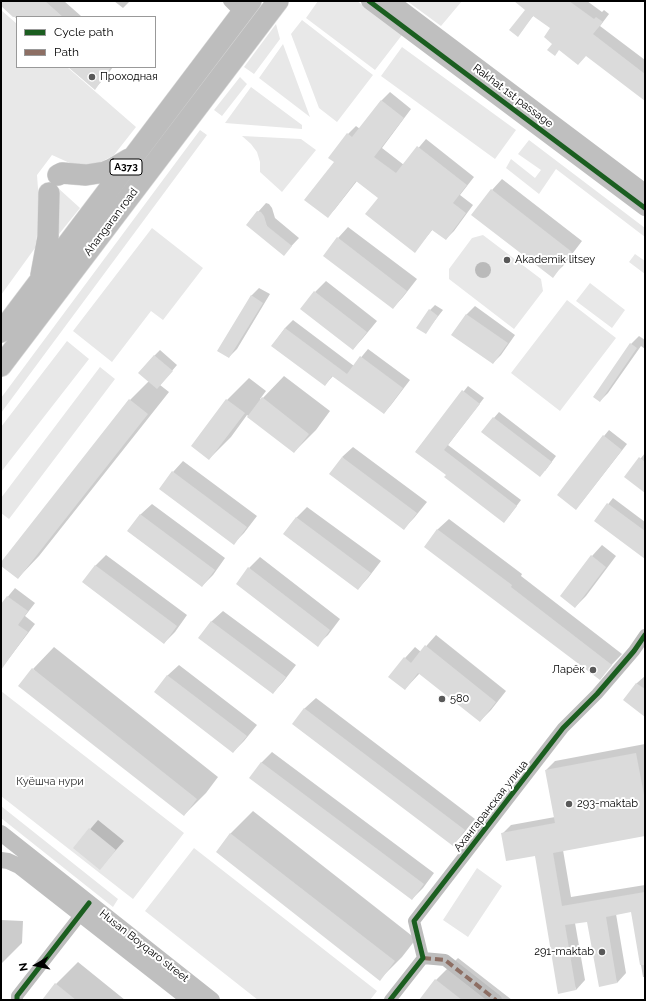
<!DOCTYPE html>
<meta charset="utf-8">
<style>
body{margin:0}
#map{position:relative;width:646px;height:1001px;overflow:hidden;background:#fff;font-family:Raleway,sans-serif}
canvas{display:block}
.frame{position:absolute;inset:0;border:2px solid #000;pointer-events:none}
.legend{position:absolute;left:16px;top:16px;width:140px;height:52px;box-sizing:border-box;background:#fff;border:1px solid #999;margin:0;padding:5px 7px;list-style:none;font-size:12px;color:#000}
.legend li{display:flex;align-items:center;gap:8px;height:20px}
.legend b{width:20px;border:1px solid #999}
.north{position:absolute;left:16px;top:945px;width:40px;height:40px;-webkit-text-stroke:3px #fff;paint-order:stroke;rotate:261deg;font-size:11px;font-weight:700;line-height:16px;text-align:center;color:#000}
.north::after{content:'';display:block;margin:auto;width:14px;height:18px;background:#000;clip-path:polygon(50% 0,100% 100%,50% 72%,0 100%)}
</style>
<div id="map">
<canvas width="646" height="1001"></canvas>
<div class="frame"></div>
<ul class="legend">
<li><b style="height:5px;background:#1b5e20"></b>Cycle path</li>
<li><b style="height:5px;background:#8d6e63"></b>Path</li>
</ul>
<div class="north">N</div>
</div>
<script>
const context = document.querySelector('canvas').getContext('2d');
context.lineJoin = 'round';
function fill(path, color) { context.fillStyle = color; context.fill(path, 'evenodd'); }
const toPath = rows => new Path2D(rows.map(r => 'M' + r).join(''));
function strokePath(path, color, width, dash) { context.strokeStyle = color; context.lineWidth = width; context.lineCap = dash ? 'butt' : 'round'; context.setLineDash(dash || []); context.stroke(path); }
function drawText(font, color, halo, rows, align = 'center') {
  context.font = font + ' Raleway,sans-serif'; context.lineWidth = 4; context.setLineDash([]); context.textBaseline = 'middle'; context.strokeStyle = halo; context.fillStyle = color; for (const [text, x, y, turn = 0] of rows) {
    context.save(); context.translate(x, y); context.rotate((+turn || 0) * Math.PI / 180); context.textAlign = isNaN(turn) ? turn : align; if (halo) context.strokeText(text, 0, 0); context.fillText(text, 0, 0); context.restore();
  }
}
const green = toPath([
 [318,1,357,1,402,35,375,70,306,18],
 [407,1,462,1,441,26],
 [1,10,17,24,17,67,67,67,136,127,114,155,103,161,92,165,72,164,52,155,37,175,40,216,35,248,1,295],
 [302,20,373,75,337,122,319,108,291,34],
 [276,24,280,39,254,74,244,67],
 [283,44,310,117,259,78],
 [402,47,516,130,495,159,381,76],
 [240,77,247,84,222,116,214,110],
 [251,87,302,125,302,129,225,123],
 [200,130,207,135,1,413,1,398],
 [242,136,301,139,316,150,282,192,260,172,260,162,257,152,251,144],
 [529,140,645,228,645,237,556,169,539,194,506,168,511,159,535,178,541,170,518,154],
 [58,188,80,208,55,239],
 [152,228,203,268,163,320,151,311,112,362,73,331],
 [483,235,541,279,543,291,514,329,449,279,449,269,472,238],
 [635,254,645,261,645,274,629,262],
 [590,283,625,310,612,328,576,301],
 [567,300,616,338,560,411,511,373],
 [67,341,89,359,1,472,1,427],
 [100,367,115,379,9,519,1,513,1,498],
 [1,691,184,833,133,899,1,796],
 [1,806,118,899,113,907,1,818],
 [194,848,377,991,370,1000,258,1000,145,911],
 [477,868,502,886,468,937,443,920]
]);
const water = toPath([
 '475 270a8 8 0 1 1 16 0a8 8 0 1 1-16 0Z'
]);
const shadow = toPath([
 [1,1,64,1,81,16,80,17,17,17,17,19,1,5],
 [114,1,130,1,123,8],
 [523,1,587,1,602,12,604,10,609,14,600,26,645,60,645,100,587,55,554,44,552,28,534,15,517,35,527,9],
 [70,67,113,67,104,79,95,88],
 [390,92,411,109,382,148,404,165,426,139,474,177,460,195,473,205,454,231,446,239,433,229,415,251,379,198,357,181,335,209,327,217,335,162,330,157,348,134,356,126,360,129,382,100],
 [502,179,582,241,563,266,552,276,492,190],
 [266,203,269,204,272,208,275,218,299,238,284,254,258,212],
 [348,227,417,279,403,297,393,308,338,238],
 [326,281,377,321,363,338,353,349,315,292],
 [259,288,270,294,237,349,229,357,251,296],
 [435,305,443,310,425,333,430,310],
 [475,306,515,335,501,355,493,363,453,334,467,314],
 [293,320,354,366,368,349,410,380,391,405,384,413,333,376,325,385,272,346,285,328],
 [639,336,645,340,645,349,641,346,608,393,600,401,631,344],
 [160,350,177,365,160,385,169,392,39,556,18,578,1,564,130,400,149,381,154,356],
 [284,376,330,411,316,430,294,452,247,415,231,437,209,459,192,446,227,400,249,378,266,391,260,399,261,400],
 [468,386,484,398,448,445,521,500,509,516,447,475,416,451],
 [499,412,556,456,545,471,482,432],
 [609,430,627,444,581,503,604,436],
 [353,447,427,502,414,518,403,529,342,457],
 [645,453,645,491,626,477],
 [183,461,257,516,244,533,234,543,173,472],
 [613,498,645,522,645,558,595,521],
 [152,504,225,558,213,575,202,586,128,531,141,514],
 [307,507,381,561,368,578,358,589,284,534,297,517],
 [449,519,522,574,521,576,622,654,599,678,426,546,438,529],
 [602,545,616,556,586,596,575,607,592,556],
 [106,555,187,615,175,632,164,643,83,582,96,565],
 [260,557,340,619,328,635,317,645,249,568],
 [15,588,35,603,25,616,35,624,1,669,1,605],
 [223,611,296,665,283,682,273,693,199,638,212,621],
 [436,635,506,691,491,710,480,721,420,673,405,689,405,658,415,647,421,652],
 [54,647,218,777,206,793,184,815,33,669],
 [179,665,257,725,244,741,233,752,155,692,168,675],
 [645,676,645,715,625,700,637,683],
 [316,698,475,819,463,834,453,845,293,724,305,708],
 [645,744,645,835,563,850,571,897,645,885,645,977,643,977,632,911,616,914,626,973,617,983,588,920,575,923,585,980,576,990,535,855,502,834,511,825,555,817,546,770,555,761],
 [272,752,434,873,423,888,412,899,261,763],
 [253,811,416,939,402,957,380,979,217,852,231,833],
 [98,820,124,841,100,868,74,848],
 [1,920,23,921,22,943,1,964],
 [458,958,512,1000,427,1000,423,997,436,980],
 [78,962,125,1000,43,1000,56,984]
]);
const building = toPath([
 [1,1,45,1,63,17,13,17,1,6],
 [514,1,569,1,594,19,596,17,603,22,593,34,645,74,645,101,586,56,578,65,559,50,555,56,547,50,552,44,544,37,550,28,533,16,518,37,509,30,525,10],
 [68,67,111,67,95,90],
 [381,100,404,118,374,157,396,173,417,146,467,185,453,203,466,213,446,240,432,230,415,253,365,214,378,198,356,181,328,218,304,200,334,162,328,158,347,133,352,137],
 [491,189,572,252,553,278,471,215],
 [257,211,261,212,264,216,267,226,292,246,284,256,246,225],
 [337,237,407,291,393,309,323,256],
 [314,291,367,332,353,350,300,309],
 [251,295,263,303,229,358,217,351],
 [429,309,438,316,426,334,416,328],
 [466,314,508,343,493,364,451,335],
 [285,328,347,374,360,356,403,388,384,414,332,376,325,386,271,346],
 [630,343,637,348,600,402,593,397],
 [154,355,173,371,157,389,138,373],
 [462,390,480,404,444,450,517,506,504,523,444,477,446,475,415,452],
 [262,397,309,434,294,453,247,417],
 [129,399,148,414,18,579,1,566,1,562],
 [226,399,245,413,209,460,191,446],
 [493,417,552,462,540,477,481,432],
 [603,435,622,450,576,510,557,495],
 [342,457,417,513,404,530,329,474],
 [639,457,645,462,645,493,624,477],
 [172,471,247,527,234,545,159,489],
 [607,503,645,531,645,559,594,521],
 [140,514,215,570,202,587,127,531],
 [296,517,371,573,358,590,283,534],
 [437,529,512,585,511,587,612,665,600,680,424,547],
 [591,555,606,567,575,608,560,596],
 [95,565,177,626,164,644,82,582],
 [248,567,330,630,318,647,236,584],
 [7,596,28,611,18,625,28,632,1,670,1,604],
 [211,621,286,677,273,694,198,638],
 [425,645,496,702,480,722,418,673,405,690,388,677,404,657,411,663],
 [32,668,197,799,184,816,18,686],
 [167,675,247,736,233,753,154,692],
 [636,683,645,689,645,717,623,700],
 [304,708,465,830,453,846,292,724],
 [636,753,645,800,645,836,553,853,562,906,645,892,645,965,640,965,631,912,606,917,617,983,599,987,587,922,565,925,576,990,558,994,535,856,506,861,501,833,555,823,545,770],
 [261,762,424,884,412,900,249,778],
 [89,828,116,850,100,870,73,848],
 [230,833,395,961,380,981,216,852],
 [435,979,462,1000,419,1000],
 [55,983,76,1000,42,1000]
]);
const street = toPath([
 [229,1,241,13],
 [423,958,445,960,496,1000],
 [17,1000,17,996,85,909],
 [390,1000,423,958,414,921,563,728,597,694,634,651,645,635]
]);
const secondary = toPath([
 [369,1,645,208],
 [391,1,645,192],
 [1,833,212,1000],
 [1,860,8,861,19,866,190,1000]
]);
const highway = toPath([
 [58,175,62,173,86,175,105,172,112,169,129,159],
 [41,275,48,237,49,193],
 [1,332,251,1],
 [1,366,278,1]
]);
const quiet = toPath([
 [423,958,445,960,496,1000]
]);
const cycleway = toPath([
 [369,1,645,208],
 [17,1000,17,996,89,903],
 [390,1000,423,958,414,921,563,728,597,694,634,651,645,635]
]);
const markers = [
 [92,77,4,"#595959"],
 [507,260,4,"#595959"],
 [593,670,4,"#595959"],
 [442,699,4,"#595959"],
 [569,804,4,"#595959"],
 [602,952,4,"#595959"]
];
const shields = [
 [126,167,32]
];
const shieldNames = [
 ["A373",126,167]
];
const poiNames = [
 ["Проходная",100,77],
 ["Akademik litsey",515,260],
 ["Ларёк",585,670,"right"],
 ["580",450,699],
 ["293-maktab",577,804],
 ["291-maktab",594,952,"right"]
];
const streetNames = [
 ["Rakhat 1st passage",513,96,37],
 ["Ahangaran road",111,222,-53],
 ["Ахангаранская улица",491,806,-52],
 ["Husan Boyqaro street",144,946,38]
];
const parkNames = [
 ["Куёшча нури",50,782]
];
fill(green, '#e8e8e8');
fill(water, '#bababa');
fill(shadow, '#0003');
fill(building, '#dbdbdb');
strokePath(highway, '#dbdbdb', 22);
strokePath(street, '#bdbdbd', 12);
strokePath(secondary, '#bfbfbf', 16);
strokePath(highway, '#bdbdbd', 21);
strokePath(quiet, '#8d6e63', 4, [8, 4]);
strokePath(cycleway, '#1b5e20', 5);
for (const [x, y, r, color] of markers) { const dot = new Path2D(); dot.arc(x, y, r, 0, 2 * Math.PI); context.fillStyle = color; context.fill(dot); strokePath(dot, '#fff', 1.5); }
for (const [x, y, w] of shields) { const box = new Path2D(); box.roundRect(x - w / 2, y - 8, w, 16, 3); context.fillStyle = '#fff'; context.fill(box); strokePath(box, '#000', 1); }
drawText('bold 10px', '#000', null, shieldNames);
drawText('11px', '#000', '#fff', poiNames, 'left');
drawText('11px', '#000', '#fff', streetNames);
drawText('11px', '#2c2c2c', '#fff', parkNames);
</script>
